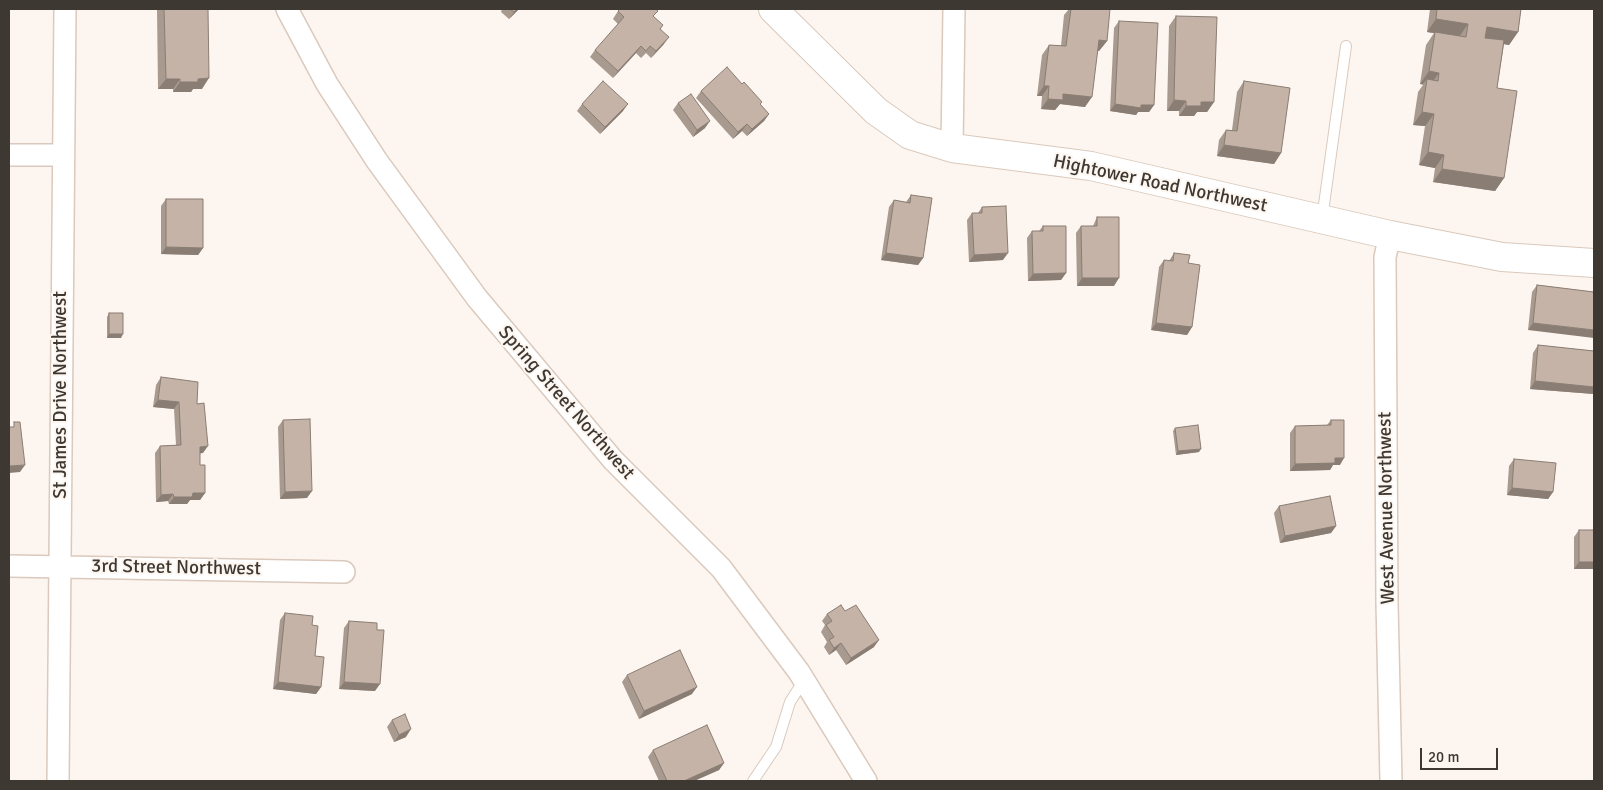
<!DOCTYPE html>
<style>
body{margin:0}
#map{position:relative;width:1603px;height:790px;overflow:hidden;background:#fdf6f0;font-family:Signika,sans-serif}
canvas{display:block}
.frame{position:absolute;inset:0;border:10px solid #3e3832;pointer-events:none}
.scale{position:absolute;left:1420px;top:748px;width:78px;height:22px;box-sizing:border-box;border:2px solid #3e3832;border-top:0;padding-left:6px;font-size:15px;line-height:18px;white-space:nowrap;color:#3e3832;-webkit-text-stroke:4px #fdf6f0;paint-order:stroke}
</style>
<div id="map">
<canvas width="1603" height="790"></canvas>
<div class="frame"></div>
<div class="scale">20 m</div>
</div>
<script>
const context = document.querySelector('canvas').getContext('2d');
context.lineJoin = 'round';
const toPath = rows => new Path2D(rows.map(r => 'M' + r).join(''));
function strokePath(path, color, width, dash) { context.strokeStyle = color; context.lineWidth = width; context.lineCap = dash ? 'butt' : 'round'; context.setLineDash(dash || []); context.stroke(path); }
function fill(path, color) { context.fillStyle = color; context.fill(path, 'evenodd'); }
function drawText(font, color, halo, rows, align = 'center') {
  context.font = font + ' Signika,sans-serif'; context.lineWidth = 4; context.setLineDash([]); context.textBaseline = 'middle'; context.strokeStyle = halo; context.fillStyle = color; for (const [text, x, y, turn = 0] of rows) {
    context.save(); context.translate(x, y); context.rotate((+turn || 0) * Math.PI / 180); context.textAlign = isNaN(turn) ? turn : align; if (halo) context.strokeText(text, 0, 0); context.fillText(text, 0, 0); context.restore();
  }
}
const lane = toPath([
 [1322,219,1346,46],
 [753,781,776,747,790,702,804,680]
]);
const street = toPath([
 [287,9,327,84,377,161,477,298,613,460,721,568,799,672,866,781],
 [952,148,954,9],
 [9,155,63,155],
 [1390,235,1385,257,1387,603,1391,781],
 [9,566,344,572],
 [58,781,65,9]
]);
const secondary = toPath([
 [773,9,876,111,910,135,952,148,1091,166,1390,235,1502,257,1594,263]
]);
const wall = toPath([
 [157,9,208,9,202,89,193,89,191,92,173,92,173,89,158,89],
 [502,9,519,9,509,19,501,12],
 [1069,9,1104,9,1107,41,1099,51,1098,51,1085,107,1060,104,1055,110,1041,109,1042,96,1037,96,1042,55,1049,45,1061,46,1064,15],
 [1430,9,1521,9,1518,32,1509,45,1504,44,1497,88,1504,178,1495,191,1433,182,1435,168,1419,165,1425,126,1413,125,1418,92,1423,85,1420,84,1426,45,1434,33,1427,32],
 [618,11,654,17,661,29,664,44,651,58,646,53,641,58,636,53,613,78,590,57,595,50,618,24,613,19],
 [1176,16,1214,102,1207,112,1197,112,1194,116,1179,116,1179,111,1167,111,1169,26],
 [1119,21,1154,105,1149,112,1138,112,1136,115,1110,111,1114,28],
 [1244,81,1281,153,1274,164,1217,156,1219,140,1226,130,1232,130,1237,92],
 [701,91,760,104,769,114,764,121,747,136,742,131,733,139,696,98],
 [678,103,705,128,693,137,673,110],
 [582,104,623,111,600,134,577,111],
 [911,195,923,258,918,265,881,260,889,207,894,200,906,202],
 [166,199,203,248,198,255,161,254,161,206],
 [982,207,1003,260,969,262,967,220,972,213,978,213],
 [1097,217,1114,286,1077,286,1076,233,1081,226,1093,226],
 [1043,226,1066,273,1061,280,1028,281,1027,238,1032,231,1039,231],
 [1174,253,1188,263,1192,327,1187,335,1151,330,1159,267,1164,260,1169,261],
 [1537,285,1594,292,1528,330,1532,292],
 [109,313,121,338,107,338,107,317],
 [1538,345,1594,351,1594,394,1530,389,1533,353],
 [161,377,197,404,203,453,200,453,200,465,205,493,200,500,190,500,187,504,169,504,168,501,156,502,155,453,160,446,176,445,174,409,153,407,156,385],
 [283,420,307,498,280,499,278,427],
 [1331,420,1340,465,1333,465,1330,470,1290,471,1290,433,1295,426,1327,425],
 [1175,428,1199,452,1176,455,1173,431],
 [1514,459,1553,492,1548,499,1507,495,1509,466],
 [1279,506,1336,526,1331,533,1280,543,1274,513],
 [1579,530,1594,530,1594,569,1574,569,1574,537],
 [845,611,874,647,846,665,836,650,829,655,824,647,827,642,821,632,825,625,822,621,827,614],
 [285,613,312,625,315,656,321,687,316,694,273,689,280,620],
 [349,621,375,691,339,689,344,628],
 [627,675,692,694,639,719,622,682],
 [392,720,406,737,394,742,387,727],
 [653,750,724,763,719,770,694,781,659,781,648,757]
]);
const shadedWall = toPath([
 [517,9,519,9,509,19,514,12],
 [1436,19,1468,24,1459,37,1427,32],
 [1487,27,1518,32,1509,45,1478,40],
 [669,37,664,44,651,58,656,51],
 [1099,40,1107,41,1099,51,1092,50],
 [641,46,636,53,613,78,618,71],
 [1429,71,1439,73,1430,85,1427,79,1423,84,1420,84],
 [209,78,202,89,193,89,191,92,173,92,180,82,198,79],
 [166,79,180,79,173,89,158,89],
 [1044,86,1049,86,1042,96,1037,96],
 [1063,94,1092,97,1085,107,1060,104,1055,110,1041,109,1048,99],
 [1174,100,1186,101,1179,111,1167,111],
 [1201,102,1214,102,1207,112,1197,112,1194,116,1179,116,1186,106],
 [628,104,623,111,600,134,605,127],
 [1115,104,1141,105,1154,105,1149,112,1138,112,1136,115,1110,111],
 [1422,112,1434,114,1425,126,1413,125],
 [769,114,764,121,747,136,752,129],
 [710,121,705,128,693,137,697,130],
 [747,124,742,131,733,139,738,132],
 [1224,145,1281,153,1274,164,1217,156],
 [1428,152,1444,155,1435,168,1419,165],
 [1442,169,1504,178,1495,191,1433,182],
 [166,247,203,248,198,255,161,254],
 [886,253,923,258,918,265,881,260],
 [1008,253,1003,260,969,262,974,255],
 [1066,273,1061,280,1028,281,1033,274],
 [1082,278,1119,278,1114,286,1077,286],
 [1156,323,1192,327,1187,335,1151,330],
 [1533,323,1594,330,1594,338,1528,330],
 [109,334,123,334,121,338,107,338],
 [1535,381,1594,387,1594,394,1530,389],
 [158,400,179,402,174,409,153,407],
 [208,446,203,453,196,454,200,447],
 [1201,449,1199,452,1176,455,1178,451],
 [1335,458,1344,458,1340,465,1333,465,1330,470,1290,471,1295,464],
 [25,465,20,472,9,473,9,466],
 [1512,488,1553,492,1548,499,1507,495],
 [312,491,307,498,280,499,285,492],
 [193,493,205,493,200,500,190,500,187,504,169,504,174,497],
 [173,494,168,501,156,502,161,495],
 [1336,526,1331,533,1280,543,1285,536],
 [1579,562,1594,562,1594,569,1574,569],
 [879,640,874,647,846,665,851,658],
 [841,643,836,650,829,655,834,648],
 [278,682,321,687,316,694,273,689],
 [344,682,380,684,375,691,339,689],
 [697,687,692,694,639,719,644,711],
 [411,729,406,737,394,742,399,735],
 [724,763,719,770,694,781,684,781]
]);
const building = toPath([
 [164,9,208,9,209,78,198,79,198,82,180,82,180,79,166,79,164,9],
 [510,9,517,9,514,12,510,9],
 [620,9,656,9,658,11,653,16,663,25,660,29,669,37,656,51,650,46,646,51,641,46,618,71,595,50,624,17,618,11,620,9],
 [1071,9,1110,9,1107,41,1099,40,1092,97,1063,94,1063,100,1048,99,1049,86,1044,86,1049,45,1066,46,1071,9],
 [1437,9,1521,9,1518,32,1487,27,1485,38,1504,40,1497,88,1517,91,1504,178,1442,169,1444,155,1428,152,1434,114,1422,112,1427,79,1438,81,1439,73,1429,71,1435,32,1466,37,1468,24,1436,19,1437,9],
 [1176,16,1217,17,1214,102,1201,102,1201,106,1186,106,1186,101,1174,100,1176,16],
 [1119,21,1158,23,1154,105,1141,105,1141,108,1115,104,1119,21],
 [727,67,742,84,744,82,762,102,760,104,769,114,752,129,747,124,738,132,701,91,727,67],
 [603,81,628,104,605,127,582,104,603,81],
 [1244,81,1290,88,1281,153,1224,145,1226,130,1237,131,1244,81],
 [691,94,710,121,697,130,678,103,691,94],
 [911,195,932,198,923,258,886,253,894,200,910,203,911,195],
 [166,199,203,199,203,248,166,247,166,199],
 [1006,206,1008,253,974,255,972,213,982,213,982,207,1006,206],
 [1097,217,1119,217,1119,278,1082,278,1081,226,1097,226,1097,217],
 [1043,226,1066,226,1066,273,1033,274,1032,231,1043,231,1043,226],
 [1174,253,1190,255,1188,263,1200,265,1192,327,1156,323,1164,260,1173,261,1174,253],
 [1537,285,1594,292,1594,330,1533,323,1537,285],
 [109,313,123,313,123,334,109,334,109,313],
 [1538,345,1594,351,1594,387,1535,381,1538,345],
 [161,377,198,382,197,404,204,403,208,446,200,447,200,465,205,465,205,493,193,493,192,497,174,497,173,494,161,495,160,446,181,445,179,402,158,400,161,377],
 [310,419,312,491,285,492,283,420,310,419],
 [1331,420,1344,420,1344,458,1335,458,1335,463,1295,464,1295,426,1331,425,1331,420],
 [14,422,20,422,25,465,9,466,9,427,14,427,14,422],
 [1198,425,1201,449,1178,451,1175,428,1198,425],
 [1514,459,1556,463,1553,492,1512,488,1514,459],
 [1330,496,1336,526,1285,536,1279,506,1330,496],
 [1579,530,1594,530,1594,562,1579,562,1579,530],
 [841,605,845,611,856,605,879,640,851,658,841,643,834,648,829,640,834,637,826,625,832,621,827,614,841,605],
 [285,613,313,616,312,625,318,626,315,656,324,657,321,687,278,682,285,613],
 [349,621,377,623,377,630,384,630,380,684,344,682,349,621],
 [680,650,697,687,644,711,627,675,680,650],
 [405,714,411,729,399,735,392,720,405,714],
 [707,725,724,763,684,781,667,781,653,750,707,725]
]);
const streetNames = [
 ["Hightower Road Northwest",1160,184,12],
 ["St James Drive Northwest",61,395,-90],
 ["Spring Street Northwest",566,403,49],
 ["West Avenue Northwest",1387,508,-91],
 ["3rd Street Northwest",176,568,1]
];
strokePath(lane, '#dac9bc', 12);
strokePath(street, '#dac9bc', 24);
strokePath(secondary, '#dac9bc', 30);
strokePath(lane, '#fff', 10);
strokePath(street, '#fff', 21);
strokePath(secondary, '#fff', 28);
fill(wall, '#a99a8f');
fill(shadedWall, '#897d74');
fill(building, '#c4b3a6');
strokePath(building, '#897d74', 1);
drawText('19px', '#3e3832', '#fdf6f0', streetNames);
</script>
